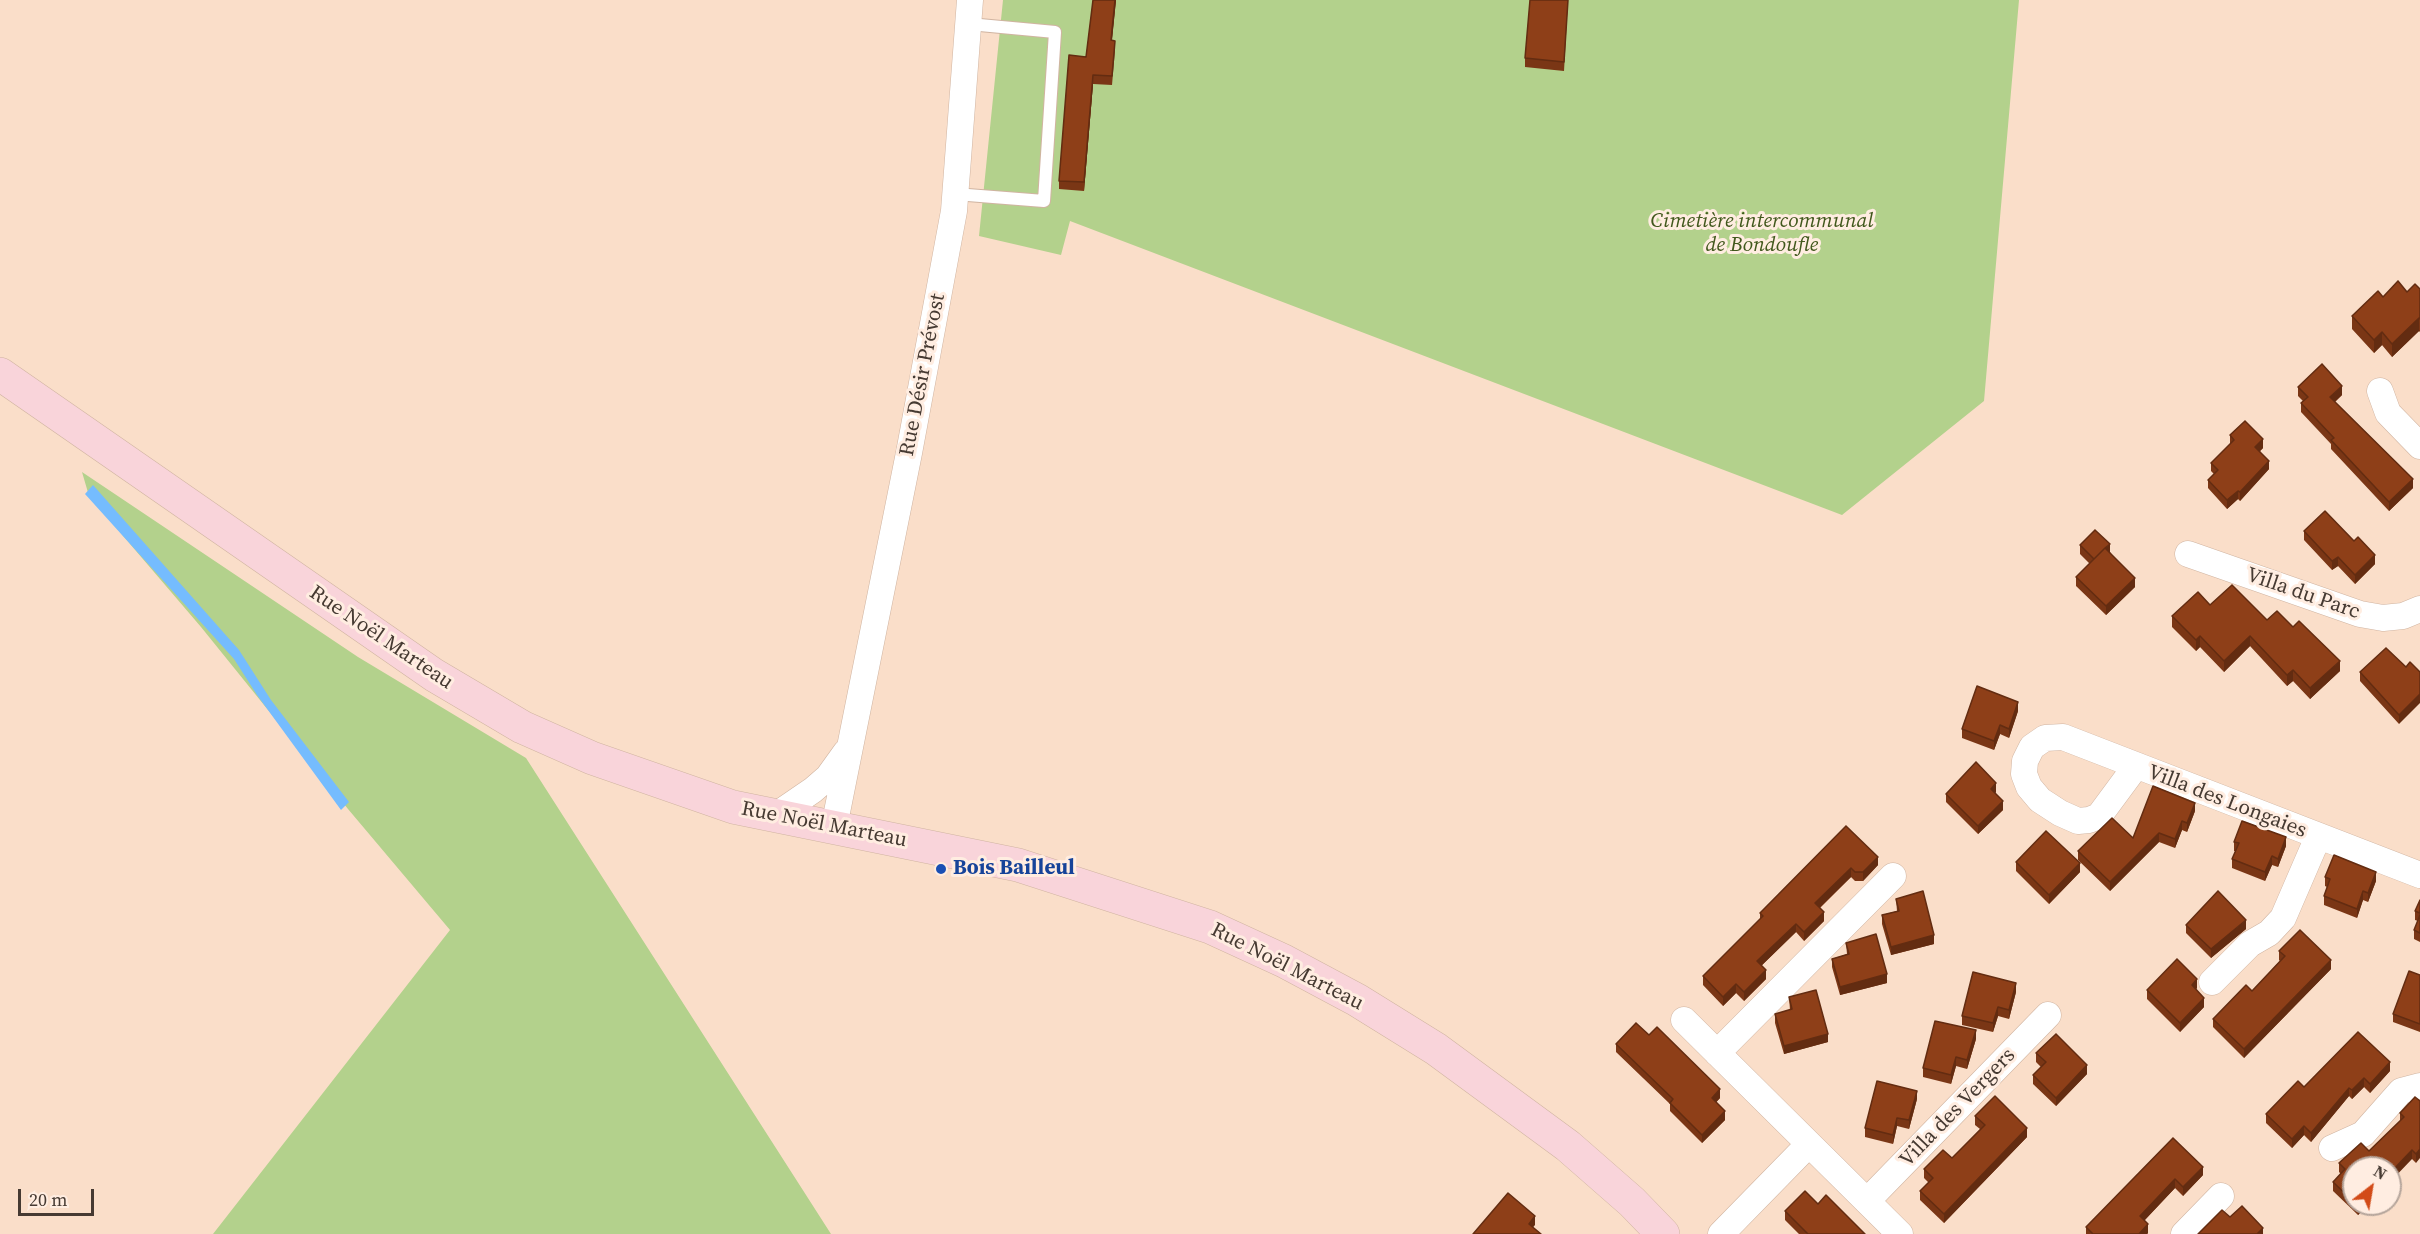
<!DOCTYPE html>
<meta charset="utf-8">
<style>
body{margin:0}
#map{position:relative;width:2420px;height:1234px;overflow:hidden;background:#fadec9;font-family:"Source Serif 4",serif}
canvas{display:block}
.north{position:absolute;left:2342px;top:1156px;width:60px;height:60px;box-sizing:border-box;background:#ffede1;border:2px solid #b5a59b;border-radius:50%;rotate:31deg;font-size:16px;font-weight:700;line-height:24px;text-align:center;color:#463a32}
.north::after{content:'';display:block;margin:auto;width:21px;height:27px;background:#d24b18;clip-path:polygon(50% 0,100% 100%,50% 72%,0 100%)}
.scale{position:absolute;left:18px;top:1189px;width:76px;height:27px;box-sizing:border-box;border:3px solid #463a32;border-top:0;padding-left:8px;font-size:18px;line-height:21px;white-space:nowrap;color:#463a32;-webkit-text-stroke:4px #ffede1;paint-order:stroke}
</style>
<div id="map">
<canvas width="2420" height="1234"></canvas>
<div class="north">N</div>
<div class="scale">20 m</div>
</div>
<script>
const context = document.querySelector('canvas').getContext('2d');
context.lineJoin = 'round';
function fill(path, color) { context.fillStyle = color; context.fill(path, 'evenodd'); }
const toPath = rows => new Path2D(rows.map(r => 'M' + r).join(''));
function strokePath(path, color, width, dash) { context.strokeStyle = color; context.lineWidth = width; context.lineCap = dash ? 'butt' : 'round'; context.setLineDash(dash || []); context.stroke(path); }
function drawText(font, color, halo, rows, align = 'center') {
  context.font = font + ' "Source Serif 4",serif'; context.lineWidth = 6; context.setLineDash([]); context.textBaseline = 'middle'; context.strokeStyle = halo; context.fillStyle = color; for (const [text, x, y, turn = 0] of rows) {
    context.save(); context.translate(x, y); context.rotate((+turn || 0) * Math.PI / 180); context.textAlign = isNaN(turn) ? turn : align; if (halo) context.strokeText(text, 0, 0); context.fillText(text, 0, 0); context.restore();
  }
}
const green = toPath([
 [1003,0,2019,0,1984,401,1842,515,1070,221,1061,255,979,236],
 [82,472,358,657,526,758,831,1234,213,1234,450,930,348,809,201,627,89,496]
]);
const water = toPath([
 [93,485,239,650,271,700,349,802,341,810,257,695,234,659,85,494]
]);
const lane = toPath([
 [955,194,1044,201,1055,32,969,24]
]);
const street = toPath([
 [2380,391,2388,413,2420,446],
 [2188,554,2360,614,2383,618,2403,616,2420,609],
 [2136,766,2099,816,2089,820,2078,821,2060,813,2040,800,2029,787,2024,774,2025,761,2032,747,2045,738,2063,737,2420,875],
 [775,816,813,790,828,777,846,752],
 [834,827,909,453,954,211,970,0],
 [2212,982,2250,944,2269,933,2283,918,2318,837],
 [1684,1020,1900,1234],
 [1717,1053,1893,876],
 [2332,1148,2363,1134,2401,1091,2420,1086],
 [1867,1201,2048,1015],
 [1721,1234,1809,1144],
 [2184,1234,2221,1196]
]);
const secondary = toPath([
 [0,374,434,675,522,727,592,758,733,807,1018,865,1210,927,1284,961,1357,1000,1436,1049,1568,1146,1632,1202,1663,1234]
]);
const wall = toPath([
 [1093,0,1116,0,1112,40,1115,50,1112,85,1093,84,1084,191,1059,189,1059,181,1086,57],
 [1568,0,1564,71,1525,67,1525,58],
 [2420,289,2420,332,2419,331,2392,357,2382,345,2374,353,2352,329,2352,316,2383,297],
 [2298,387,2342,395,2335,402,2413,488,2389,511,2331,449,2331,444,2301,412,2301,403,2303,401,2298,396],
 [2230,435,2263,448,2260,451,2269,469,2240,501,2238,499,2227,509,2208,488,2208,480,2214,474,2211,471,2211,463,2230,444],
 [2304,531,2375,564,2355,584,2338,566,2332,570,2304,540],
 [2080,545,2110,552,2135,587,2106,615,2076,586,2076,577,2090,564,2080,554],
 [2210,605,2293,627,2340,671,2310,699,2293,681,2287,686,2250,646,2224,672,2200,647,2196,651,2172,627,2172,616],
 [2406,667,2399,724,2360,681,2360,672],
 [2018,711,2009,738,2000,734,1994,750,1962,738,1962,729],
 [1996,792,1995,793,2003,810,1978,834,1946,802,1946,794],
 [2195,811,2187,832,2182,830,2175,848,2159,842,2110,891,2078,860,2078,851,2133,838],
 [1846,826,1878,865,1863,881,1855,881,1851,877,1820,908,1824,921,1804,941,1796,932,1761,966,1766,979,1744,1001,1736,993,1723,1006,1703,985,1703,976,1760,919,1760,913],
 [2234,842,2286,846,2278,867,2272,865,2265,881,2232,868,2232,859,2236,851,2234,851],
 [2016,862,2080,872,2049,904,2016,871],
 [2325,877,2376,881,2368,902,2363,900,2357,918,2324,905,2324,896,2327,887,2325,886],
 [1896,899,1934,944,1891,955,1882,924,1882,915,1897,911],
 [2420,900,2420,942,2414,939,2414,930,2418,921,2415,920,2415,911],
 [2186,925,2246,929,2211,958,2186,933],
 [1846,943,1887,983,1840,995,1832,967,1832,959,1847,954],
 [2279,951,2331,969,2244,1058,2213,1027,2213,1019,2252,991,2280,961,2279,960],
 [2420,975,2420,1032,2393,1022,2393,1014],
 [2197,988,2196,989,2204,1007,2180,1032,2147,999,2147,990],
 [2016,992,2009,1019,1998,1016,1993,1032,1962,1025,1962,1016],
 [1789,997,1828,1042,1784,1054,1775,1023,1775,1014,1790,1010],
 [1649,1035,1720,1098,1716,1102,1725,1120,1702,1143,1670,1111,1670,1104,1616,1052,1616,1044],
 [1976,1039,1967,1069,1956,1066,1951,1084,1923,1077,1923,1068],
 [2036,1053,2087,1074,2056,1106,2033,1084,2033,1075,2041,1067,2036,1062],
 [2390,1071,2370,1093,2364,1087,2352,1099,2349,1096,2311,1142,2304,1135,2292,1148,2266,1123,2266,1114,2304,1087],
 [1917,1099,1909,1129,1897,1126,1893,1144,1865,1137,1865,1128],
 [2420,1101,2416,1163,2412,1159,2354,1168,2354,1204,2369,1204,2358,1215,2333,1191,2333,1182,2341,1174,2339,1172,2339,1163,2369,1151,2400,1121,2400,1113],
 [1975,1116,2027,1137,1944,1223,1920,1200,1920,1191,1929,1183,1924,1178,1924,1169,1952,1158,1980,1129,1975,1125],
 [2173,1138,2203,1175,2183,1196,2175,1188,2144,1221,2148,1233,2147,1234,2086,1234,2086,1227],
 [1818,1204,1865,1234,1799,1234,1785,1220,1785,1211]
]);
const shadedWall = toPath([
 [1115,0,1116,0,1111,49,1111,40],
 [1093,75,1093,84,1084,191,1084,182],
 [2419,318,2419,331,2392,357,2392,344],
 [2382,332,2382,345,2374,353,2374,340],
 [2342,386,2342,395,2330,406,2330,397],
 [2263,439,2263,448,2255,456,2255,447],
 [2269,461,2269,469,2240,501,2240,492],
 [2413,479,2413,488,2389,511,2389,502],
 [2238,491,2238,499,2227,509,2227,500],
 [2110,544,2110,553,2105,548],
 [2375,555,2375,564,2355,584,2355,575],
 [2338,557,2338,566,2332,570,2332,561],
 [2135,578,2135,587,2106,615,2106,606],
 [2200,636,2200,647,2196,651,2196,640],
 [2250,636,2250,646,2224,672,2224,661],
 [2340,661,2340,671,2310,699,2310,688],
 [2293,670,2293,681,2287,686,2287,675],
 [2420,694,2420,703,2399,724,2399,715],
 [2018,702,2018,711,2009,738,2009,729],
 [2000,725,2000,734,1994,750,1994,741],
 [1996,783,1996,792,1991,798,1991,789],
 [2003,801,2003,810,1978,834,1978,826],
 [2195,803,2195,811,2187,832,2187,823],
 [2182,821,2182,830,2175,848,2175,839],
 [2159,833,2159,842,2110,891,2110,882],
 [2286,837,2286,846,2278,867,2278,859],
 [2272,856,2272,865,2265,881,2265,872],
 [1878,857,1878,865,1863,881,1863,872],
 [2080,863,2080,872,2049,904,2049,895],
 [1851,868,1851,877,1815,912,1815,903],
 [2376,872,2376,881,2368,902,2368,893],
 [2363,891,2363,900,2357,918,2357,909],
 [1824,912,1824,921,1804,941,1804,932],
 [2246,920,2246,929,2211,958,2211,949],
 [1796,924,1796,932,1757,970,1757,961],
 [1934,935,1934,944,1891,955,1891,947],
 [2331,960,2331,969,2244,1058,2244,1049],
 [1766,970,1766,979,1744,1001,1744,992],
 [1887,974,1887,983,1840,995,1840,987],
 [2197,979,2197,988,2192,994,2192,985],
 [2016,983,2016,992,2009,1019,2009,1010],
 [1736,984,1736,993,1723,1006,1723,997],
 [2204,998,2204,1007,2180,1032,2180,1023],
 [1998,1007,1998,1016,1993,1032,1993,1023],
 [1976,1030,1976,1039,1967,1069,1967,1060],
 [1828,1034,1828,1042,1784,1054,1784,1046],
 [1956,1057,1956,1066,1951,1084,1951,1075],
 [2390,1062,2390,1071,2370,1093,2370,1084],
 [2087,1065,2087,1074,2056,1106,2056,1098],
 [2364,1078,2364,1087,2352,1099,2352,1090],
 [2349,1088,2349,1096,2311,1142,2311,1133],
 [1720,1089,1720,1098,1712,1107,1712,1098],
 [1917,1091,1917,1099,1909,1129,1909,1120],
 [1725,1111,1725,1120,1702,1143,1702,1135],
 [1897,1118,1897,1126,1893,1144,1893,1135],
 [2304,1126,2304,1135,2292,1148,2292,1139],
 [2027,1128,2027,1137,1944,1223,1944,1214],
 [2420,1149,2420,1158,2416,1163,2416,1154],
 [2412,1150,2412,1159,2390,1182,2390,1173],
 [2203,1167,2203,1175,2183,1196,2183,1187],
 [2175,1179,2175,1188,2140,1225,2140,1216],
 [2360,1204,2369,1204,2358,1215,2358,1206],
 [1535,1216,1535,1225,1529,1232,1529,1224],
 [2148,1224,2148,1233,2147,1234,2139,1234],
 [2263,1228,2263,1234,2257,1234]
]);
const building = toPath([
 [1093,0,1115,0,1111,40,1115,41,1112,76,1093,75,1084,182,1059,181,1069,55,1086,57,1093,0],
 [1530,0,1568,0,1564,62,1525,58,1530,0],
 [2398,281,2407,292,2415,284,2420,289,2420,319,2419,318,2392,344,2382,332,2374,340,2352,316,2378,291,2383,297,2398,281],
 [2322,364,2342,386,2330,397,2413,479,2389,502,2331,440,2334,438,2301,403,2308,397,2298,387,2322,364],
 [2245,421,2263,439,2255,447,2269,461,2240,492,2238,491,2227,500,2208,480,2218,470,2211,463,2234,440,2230,435,2245,421],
 [2325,511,2354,541,2358,537,2375,555,2355,575,2338,557,2332,561,2304,531,2325,511],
 [2095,530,2110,544,2105,548,2135,578,2106,606,2076,577,2105,548,2094,559,2080,545,2095,530],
 [2232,585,2267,620,2277,611,2293,627,2299,621,2340,661,2310,688,2293,670,2287,675,2250,636,2224,661,2200,636,2196,640,2172,616,2198,592,2210,605,2232,585],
 [2386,648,2406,667,2410,662,2420,672,2420,694,2399,715,2360,672,2386,648],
 [1977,686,2018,702,2009,729,2000,725,1994,741,1962,729,1977,686],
 [1976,762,1996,783,1991,789,2003,801,1978,826,1946,794,1976,762],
 [2153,786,2195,803,2187,823,2182,821,2175,839,2159,833,2110,882,2078,851,2112,818,2133,838,2153,786],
 [2242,821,2286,837,2278,859,2272,856,2265,872,2232,859,2239,843,2234,842,2242,821],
 [1846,826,1878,857,1863,872,1855,872,1851,868,1815,903,1824,912,1804,932,1796,924,1757,961,1766,970,1744,992,1736,984,1723,997,1703,976,1763,916,1760,913,1846,826],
 [2046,831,2080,863,2049,895,2016,862,2046,831],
 [2334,855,2376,872,2368,893,2363,891,2357,909,2324,896,2330,879,2325,877,2334,855],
 [1923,891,1934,935,1891,947,1882,915,1899,911,1896,899,1923,891],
 [2218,891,2246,920,2211,949,2186,925,2218,891],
 [2420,900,2420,913,2415,911,2420,900],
 [2420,915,2420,933,2414,930,2420,915],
 [2300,930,2331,960,2244,1049,2213,1019,2246,985,2252,991,2285,956,2279,951,2300,930],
 [1876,934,1887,974,1840,987,1832,959,1849,954,1846,943,1876,934],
 [2177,959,2197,979,2192,985,2204,998,2180,1023,2147,990,2177,959],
 [2409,971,2420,975,2420,1024,2393,1014,2409,971],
 [1973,972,2016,983,2009,1010,1998,1007,1993,1023,1962,1016,1973,972],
 [1816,990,1828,1034,1784,1046,1775,1014,1792,1009,1789,997,1816,990],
 [1935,1021,1976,1030,1967,1060,1956,1057,1951,1075,1923,1068,1935,1021],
 [1636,1023,1649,1035,1657,1027,1720,1089,1712,1098,1725,1111,1702,1135,1670,1103,1673,1099,1616,1044,1636,1023],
 [2358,1032,2390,1062,2370,1084,2364,1078,2352,1090,2349,1088,2311,1133,2304,1126,2292,1139,2266,1114,2298,1081,2304,1087,2358,1032],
 [2056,1034,2087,1065,2056,1098,2033,1075,2046,1062,2036,1053,2056,1034],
 [1877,1081,1917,1091,1909,1120,1897,1118,1893,1135,1865,1128,1877,1081],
 [1995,1096,2027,1128,1944,1214,1920,1191,1933,1178,1924,1169,1943,1150,1952,1158,1985,1125,1975,1116,1995,1096],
 [2415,1097,2420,1101,2420,1149,2416,1154,2412,1150,2390,1173,2390,1168,2354,1168,2354,1202,2333,1182,2345,1169,2339,1163,2361,1143,2369,1151,2404,1117,2400,1113,2415,1097],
 [2173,1138,2203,1167,2183,1187,2175,1179,2140,1216,2148,1224,2139,1234,2093,1234,2086,1227,2173,1138],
 [1805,1191,1818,1204,1826,1195,1865,1234,1808,1234,1785,1211,1805,1191],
 [1508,1193,1535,1216,1529,1224,1541,1234,1473,1234,1508,1193],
 [2242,1206,2263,1228,2257,1234,2198,1234,2222,1210,2230,1217,2242,1206]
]);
const markers = [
 [941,869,6,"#1a4fb4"]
];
const parkNames = [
 ["Cimetière intercommunal",1762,222],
 ["de Bondoufle",1762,246]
];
const streetNames = [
 ["Rue Désir Prévost",923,375,-79],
 ["Villa du Parc",2303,594,19],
 ["Rue Noël Marteau",381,638,34],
 ["Villa des Longaies",2227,802,21],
 ["Rue Noël Marteau",824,825,11],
 ["Rue Noël Marteau",1287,967,27],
 ["Villa des Vergers",1958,1108,-46]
];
const transitNames = [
 ["Bois Bailleul",953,869]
];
fill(green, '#b3d18c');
fill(water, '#75bcfe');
strokePath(lane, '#d0b4a1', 14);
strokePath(street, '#d0b4a1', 27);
strokePath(secondary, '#d0b4a1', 34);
strokePath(lane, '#fff', 12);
strokePath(street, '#fff', 26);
strokePath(secondary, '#f9d4da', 33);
fill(wall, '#7a3615');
fill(shadedWall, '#632c11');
fill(building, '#8e3f18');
strokePath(building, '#632c11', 1.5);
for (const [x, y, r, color] of markers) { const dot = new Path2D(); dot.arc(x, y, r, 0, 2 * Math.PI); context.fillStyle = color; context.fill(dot); strokePath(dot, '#ffede1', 2); }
drawText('italic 21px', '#41581c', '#ffede1', parkNames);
drawText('21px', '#463a32', '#ffede1', streetNames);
drawText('bold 21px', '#164399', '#ffede1', transitNames, 'left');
</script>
